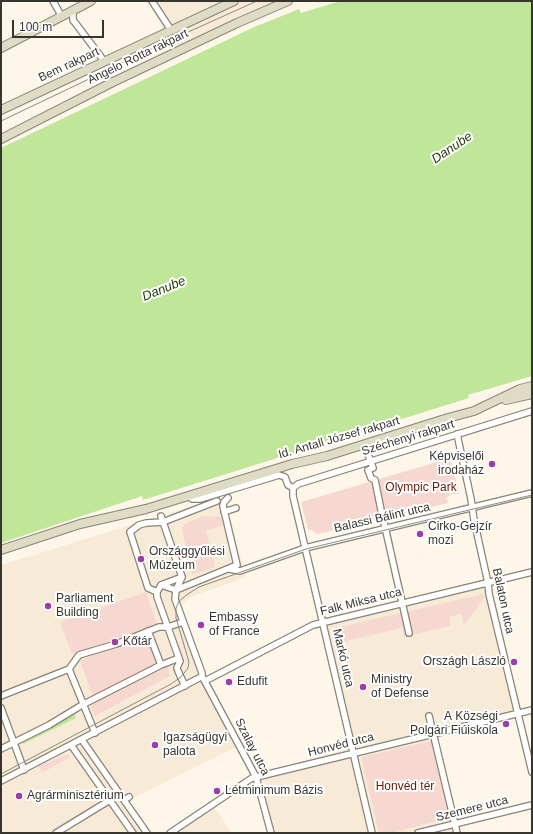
<!DOCTYPE html>
<meta charset="utf-8">
<style>
body{margin:0}
#map{position:relative;width:533px;height:834px;overflow:hidden;background:#fef7e9;font-family:Arial,sans-serif}
canvas{display:block}
.frame{position:absolute;inset:0;border:2px solid #383530;pointer-events:none}
.scale{position:absolute;left:12px;top:20px;width:92px;height:18px;box-sizing:border-box;border:2px solid #383530;border-top:0;padding-left:5px;font-size:12px;line-height:14px;white-space:nowrap;color:#383530;-webkit-text-stroke:3px #fff;paint-order:stroke}
</style>
<div id="map">
<canvas width="533" height="834"></canvas>
<div class="frame"></div>
<div class="scale">100 m</div>
</div>
<script>
const context = document.querySelector('canvas').getContext('2d');
context.lineJoin = 'round';
function fill(path, color) { context.fillStyle = color; context.fill(path, 'evenodd'); }
const toPath = rows => new Path2D(rows.map(r => 'M' + r).join(''));
function strokePath(path, color, width, dash) { context.strokeStyle = color; context.lineWidth = width; context.lineCap = dash ? 'butt' : 'round'; context.setLineDash(dash || []); context.stroke(path); }
function drawText(font, color, halo, rows, align = 'center') {
  context.font = font + ' Arial,sans-serif'; context.lineWidth = 4; context.setLineDash([]); context.textBaseline = 'middle'; context.strokeStyle = halo; context.fillStyle = color; for (const [text, x, y, turn = 0] of rows) {
    context.save(); context.translate(x, y); context.rotate((+turn || 0) * Math.PI / 180); context.textAlign = isNaN(turn) ? turn : align; if (halo) context.strokeText(text, 0, 0); context.fillText(text, 0, 0); context.restore();
  }
}
const built = toPath([
 [146,1,276,1,249,12,176,48],
 [224,496,246,577,191,597,180,606,208,679,243,744,127,801,150,833,1,833,1,565],
 [489,577,522,716,435,736,458,833,273,833,261,783,262,772,349,749,318,620,461,586],
 [212,804,232,833,168,833]
]);
const green = toPath([
 [447,459,451,461,459,494,450,494,450,496,447,497,448,503,318,534,311,530,308,530,301,502],
 [203,516,221,517,223,525,206,531,215,567,192,575,182,529,185,524],
 [146,592,157,624,72,654,60,622],
 [483,594,484,598,464,625,461,614,449,617,451,626,416,634,404,637,402,628,334,644,331,629],
 [146,636,157,664,93,697,80,660],
 [168,666,170,676,95,716,90,705],
 [431,741,449,818,391,833,379,833,361,757],
 [68,754,70,757,42,773,39,766]
]);
const water = toPath([
 [340,1,532,1,532,376,468,395,469,398,143,500,142,496,1,543,1,148,252,28,299,9,301,13],
 [74,713,76,718,23,744,22,740]
]);
const street = toPath([
 [53,1,62,17],
 [152,1,171,30],
 [73,11,73,20,104,61],
 [457,434,471,499,474,520,488,583,489,594,532,772],
 [368,454,373,468,368,470,371,478,375,480,382,515],
 [293,488,293,496,372,833],
 [293,488,298,484,532,411],
 [189,496,192,499,200,499,279,475,285,477,288,485,293,488],
 [224,512,236,508],
 [161,516,182,577,161,585,157,592,157,597,180,661,177,668],
 [383,518,409,633],
 [229,569,240,571,305,548,532,493],
 [182,577,176,590,175,599,202,673,202,676,256,777,271,833],
 [161,585,176,590,237,565,223,506,224,502,228,498],
 [157,592,148,588,130,532,139,525,146,523,163,522,217,501],
 [148,631,161,665],
 [69,669,79,655,116,644,159,627,168,627,183,622],
 [178,671,185,686],
 [205,681,313,625,532,572],
 [1,696,69,669,95,733],
 [1,708,24,770],
 [429,716,457,833],
 [82,740,147,833],
 [71,745,133,833],
 [1,749,49,725,82,705,161,665,179,658],
 [1,781,199,678,202,676],
 [124,800,129,797],
 [56,833,110,800],
 [170,833,252,778,532,710],
 [418,833,532,805]
]);
const secondary = toPath([
 [1,48,91,1],
 [1,110,234,1],
 [1,139,111,83,237,23,288,1],
 [506,400,532,394],
 [1,550,80,524,146,509,292,464,327,456,448,418,474,411,520,389,532,386]
]);
const tram = toPath([
 [1,121,177,37,257,1],
 [1,774,171,684,181,677,188,668,189,662,176,618,176,608,179,601,188,594,199,587,306,549,532,495]
]);
const markers = [
 [492,464,4,"#9c3ea7"],
 [420,534,4,"#9c3ea7"],
 [141,559,4,"#9c3ea7"],
 [48,606,4,"#9c3ea7"],
 [201,625,4,"#9c3ea7"],
 [115,642,4,"#9c3ea7"],
 [514,662,4,"#9c3ea7"],
 [229,682,4,"#9c3ea7"],
 [363,687,4,"#9c3ea7"],
 [506,724,4,"#9c3ea7"],
 [155,745,4,"#9c3ea7"],
 [217,791,4,"#9c3ea7"],
 [19,796,4,"#9c3ea7"]
];
const streetNames = [
 ["Angelo Rotta rakpart",138,57,-26],
 ["Bem rakpart",69,65,-25],
 ["Id. Antall József rakpart",339,438,-16],
 ["Széchenyi rakpart",408,438,-17],
 ["Balassi Bálint utca",382,518,-13],
 ["Balaton utca",503,601,78],
 ["Falk Miksa utca",361,602,-14],
 ["Markó utca",343,658,77],
 ["Honvéd utca",341,745,-14],
 ["Szalay utca",252,747,63],
 ["Szemere utca",472,809,-14]
];
const poiNames = [
 ["Képviselői",484,457,"right"],
 ["irodaház",484,471,"right"],
 ["Cirko-Gejzír",428,527],
 ["mozi",428,541],
 ["Országgyűlési",149,552],
 ["Múzeum",149,566],
 ["Parliament",56,599],
 ["Building",56,613],
 ["Embassy",209,618],
 ["of France",209,632],
 ["Kőtár",123,642],
 ["Országh László",506,662,"right"],
 ["Ministry",371,680],
 ["of Defense",371,694],
 ["Edufit",237,682],
 ["A Községi",498,717,"right"],
 ["Polgári Fiúiskola",498,731,"right"],
 ["Igazságügyi",163,738],
 ["palota",163,752],
 ["Létminimum Bázis",225,791],
 ["Agrárminisztérium",27,796]
];
const parkNames = [
 ["Olympic Park",421,488],
 ["Honvéd tér",405,787]
];
const waterNames = [
 ["Danube",452,148,-34],
 ["Danube",164,289,-22]
];
fill(built, '#f7ebd8');
fill(green, '#f7d8d0');
fill(water, '#c0e699');
strokePath(street, '#8a8377', 8);
strokePath(secondary, '#8a8377', 10);
strokePath(street, '#fff', 5.5);
strokePath(secondary, '#dedcc5', 8);
strokePath(tram, '#8d887f', 1);
for (const [x, y, r, color] of markers) { const dot = new Path2D(); dot.arc(x, y, r, 0, 2 * Math.PI); context.fillStyle = color; context.fill(dot); strokePath(dot, '#fff', 1.5); }
drawText('12px', '#383530', '#fff', streetNames);
drawText('12px', '#383530', '#fff', poiNames, 'left');
drawText('12px', '#651a06', '#fff', parkNames);
drawText('italic 13px', '#263d05', '#fff', waterNames);
</script>
